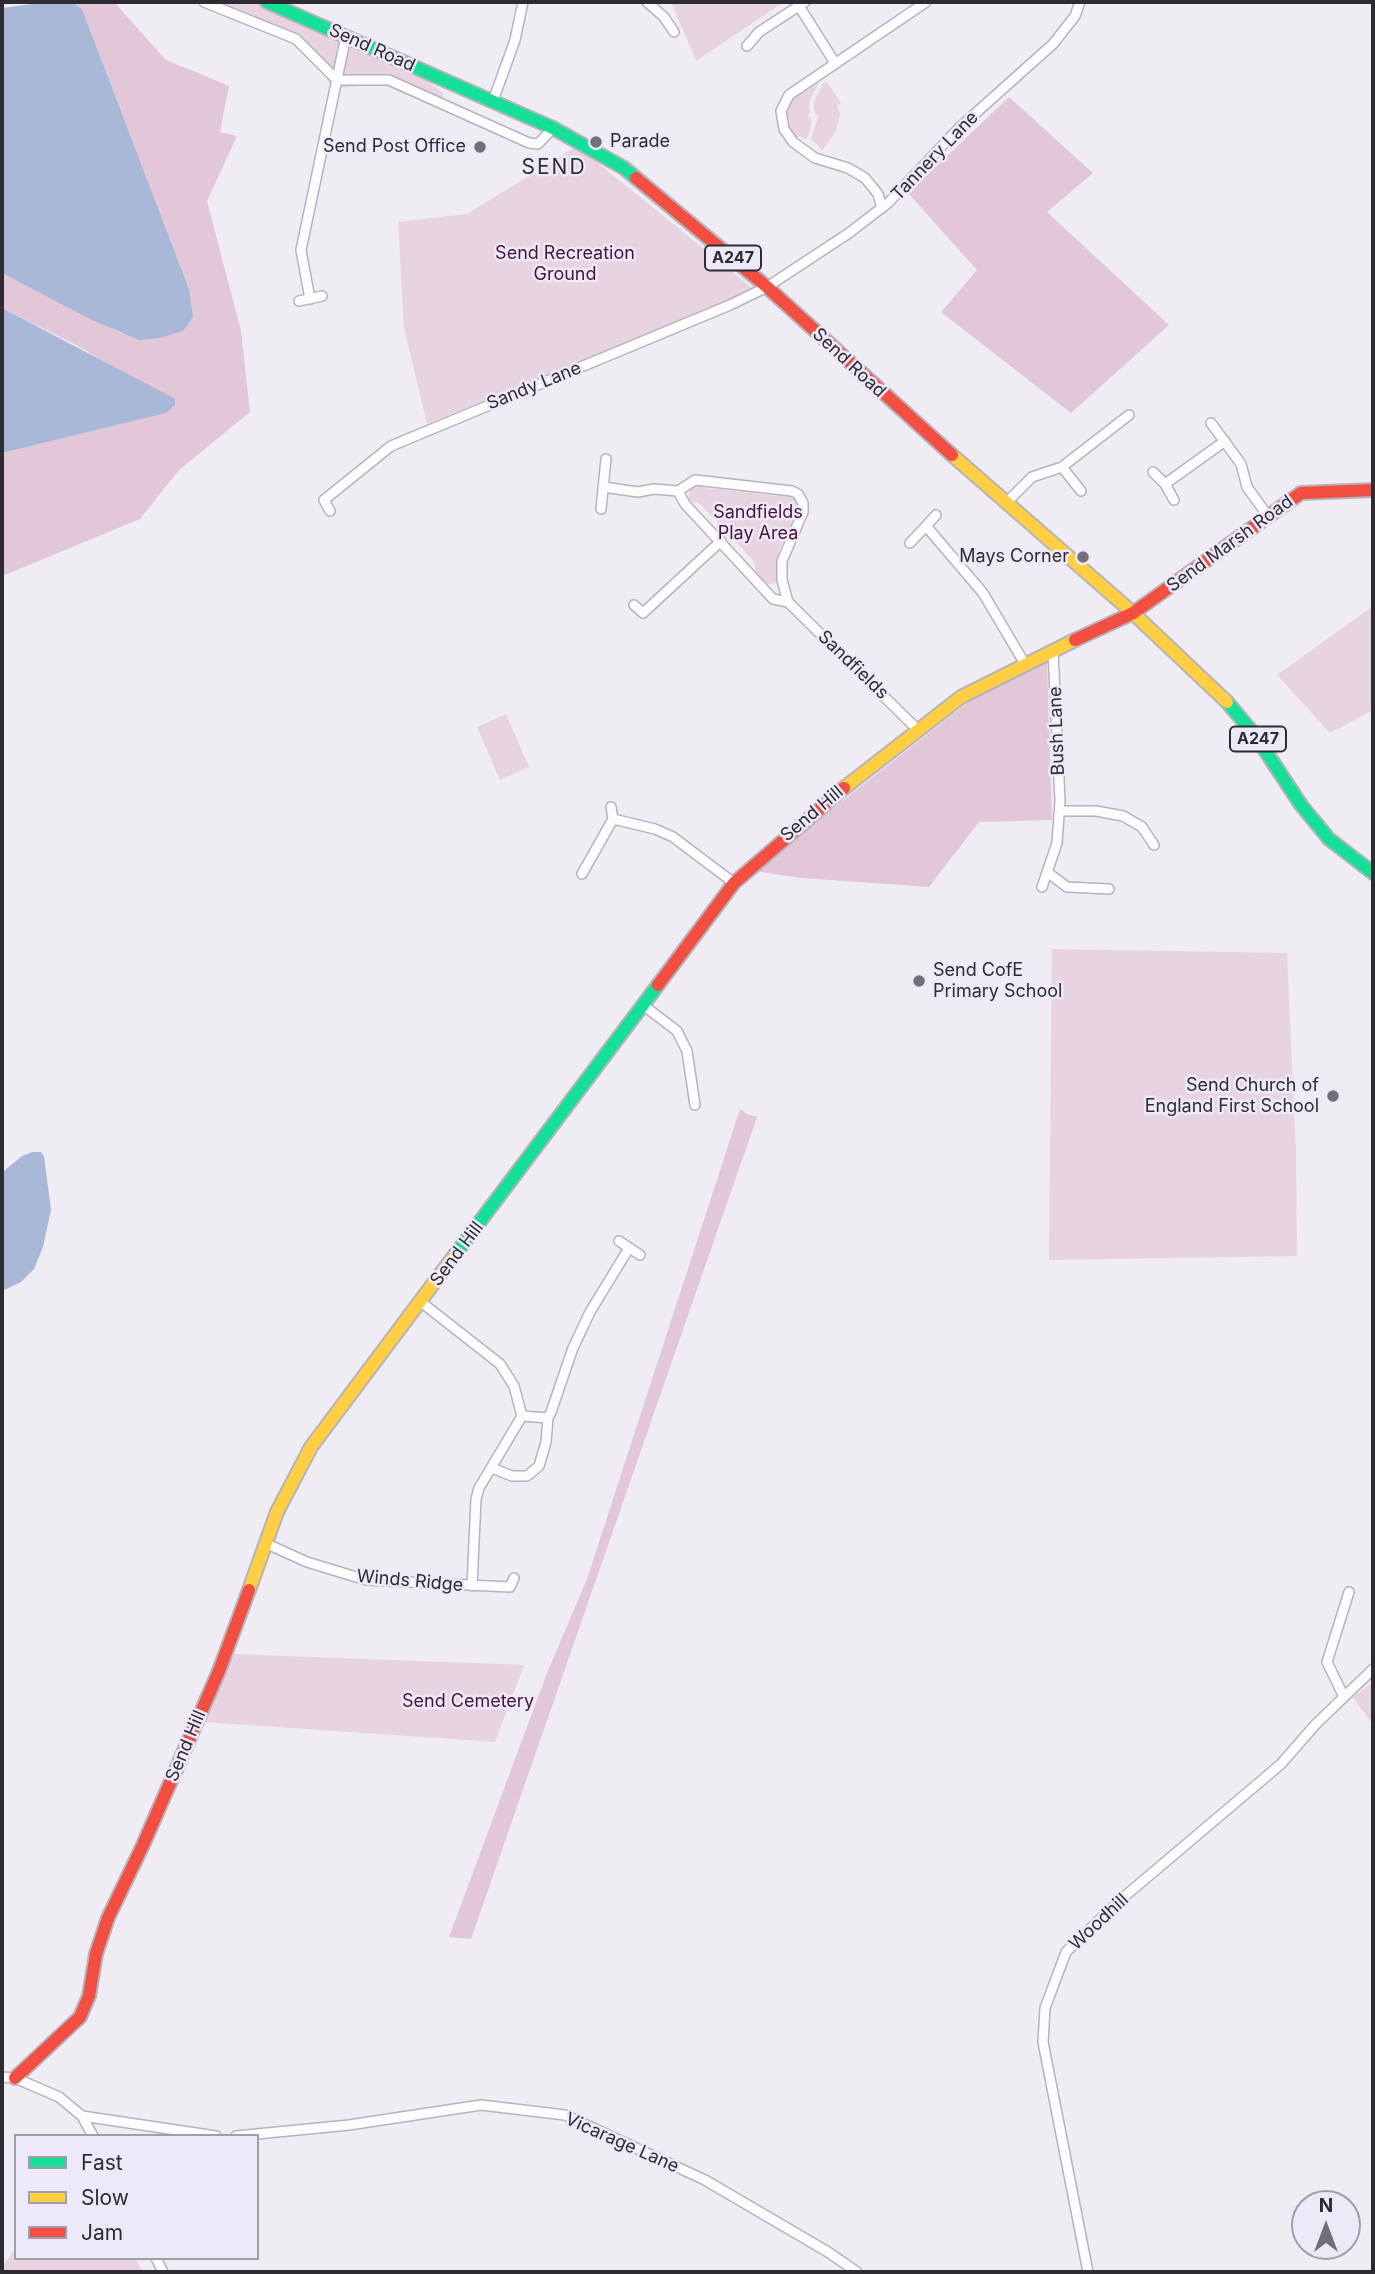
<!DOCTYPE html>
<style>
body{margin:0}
#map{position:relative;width:1375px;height:2274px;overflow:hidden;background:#efecf4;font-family:Inter,sans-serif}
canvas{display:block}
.frame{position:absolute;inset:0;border:4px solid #2e2c32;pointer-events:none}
.legend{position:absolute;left:14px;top:2134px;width:245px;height:126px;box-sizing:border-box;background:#eee9f8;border:2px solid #a19da9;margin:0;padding:9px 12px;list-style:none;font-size:21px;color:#2e2c32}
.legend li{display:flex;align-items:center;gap:14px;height:35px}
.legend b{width:35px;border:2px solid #a19da9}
.north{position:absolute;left:1291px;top:2190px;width:70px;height:70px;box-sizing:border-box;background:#eee9f8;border:2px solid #a19da9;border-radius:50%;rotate:0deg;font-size:19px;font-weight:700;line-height:28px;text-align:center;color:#2e2c32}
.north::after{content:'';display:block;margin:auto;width:24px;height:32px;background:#726f76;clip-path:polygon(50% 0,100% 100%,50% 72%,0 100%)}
</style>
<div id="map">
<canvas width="1375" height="2274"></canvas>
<div class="frame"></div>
<ul class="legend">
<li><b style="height:9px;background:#16e098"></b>Fast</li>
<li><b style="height:9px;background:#ffcf43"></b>Slow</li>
<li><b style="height:9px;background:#f24e42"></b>Jam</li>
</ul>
<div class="north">N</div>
</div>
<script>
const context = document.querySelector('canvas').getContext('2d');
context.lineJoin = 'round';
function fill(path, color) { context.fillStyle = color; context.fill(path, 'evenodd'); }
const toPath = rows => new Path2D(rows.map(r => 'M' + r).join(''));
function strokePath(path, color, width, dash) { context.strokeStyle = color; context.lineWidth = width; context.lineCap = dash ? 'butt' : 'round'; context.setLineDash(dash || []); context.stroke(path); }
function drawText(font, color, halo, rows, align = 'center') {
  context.font = font + ' Inter,sans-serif'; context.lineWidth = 5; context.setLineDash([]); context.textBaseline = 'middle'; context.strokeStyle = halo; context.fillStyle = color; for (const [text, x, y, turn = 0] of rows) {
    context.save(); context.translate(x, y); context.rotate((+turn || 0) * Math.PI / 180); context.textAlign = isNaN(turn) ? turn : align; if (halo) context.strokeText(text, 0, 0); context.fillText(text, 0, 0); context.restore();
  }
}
const green = toPath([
 [194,2,257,2,418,74,443,93,441,110,382,84,338,88,332,86,305,48],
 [671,2,784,2,696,61],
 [827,82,841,103,837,105,840,114,836,131,822,151,818,145,811,139,818,117,814,111,814,102,823,83],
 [819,83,811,98,809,107,810,112,808,115,812,120,809,134,806,140,801,137,796,137,787,124,785,115,788,104,802,90,808,90],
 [577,146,752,288,728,301,427,424,404,328,398,222,467,214],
 [701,485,705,488,777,496,781,493,791,495,795,498,797,502,796,514,778,552,777,583,767,584,764,581,756,572,754,561,700,504,688,500,690,489],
 [1373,606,1373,710,1330,733,1277,675],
 [506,714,529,767,500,780,477,727],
 [1052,949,1287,953,1296,1154,1297,1256,1049,1260],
 [234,1654,524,1665,495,1742,204,1722],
 [1373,1682,1373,1725,1353,1697],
 [16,2249,16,2258,135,2258,143,2272,2,2272,2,2266]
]);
const forest = toPath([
 [72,2,114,2,166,60,229,86,220,132,237,136,207,201,241,331,250,412,178,471,140,519,2,576,2,453,165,413,175,405,78,346,2,308,2,273,121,333,189,289,82,9],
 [1009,97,1093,173,1047,212,1169,325,1071,413,941,312,977,270,908,193],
 [1047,661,1052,820,979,822,929,887,802,878,753,871,967,703],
 [740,1109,747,1114,757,1117,471,1939,449,1937,547,1673,587,1579]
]);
const water = toPath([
 [48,2,72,2,82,9,189,289,193,317,183,331,160,338,139,340,90,319,2,273,2,8],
 [2,308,166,394,175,399,175,405,166,413,2,453],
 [33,1152,41,1152,44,1156,51,1210,43,1247,34,1269,21,1282,2,1291,2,1175,5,1170,22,1156]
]);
const street = toPath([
 [204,2,296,39,337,80,389,80,529,143,538,144,553,128],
 [647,2,664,17,674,32],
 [799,6,835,63],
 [747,46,759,32,805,2],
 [493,101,515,40,523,2],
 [882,208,878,194,865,178,848,168,815,158,793,142,784,129,781,111,789,95,926,2],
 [310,299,301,250,346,36],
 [299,301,322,296],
 [1211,423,1241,464,1247,487,1268,516],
 [1062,467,1081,491],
 [1153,472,1165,484,1225,441],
 [1165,484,1174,500],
 [603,487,638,492,654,489,678,491,685,504,773,599,788,602,918,730],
 [678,491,695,480,792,491,798,494,803,503,803,512,782,561,782,580,788,602],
 [1006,503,1032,477,1062,467,1129,415],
 [601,509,606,459],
 [330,511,324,500,391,446,730,305,767,287,849,233,888,203,959,128,1053,44,1075,16,1080,2],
 [936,515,926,526,983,593,1025,664],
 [910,543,926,526],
 [634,605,643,613,721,541],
 [611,807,613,819,655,829,673,837,734,883],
 [1060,811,1096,811,1123,816,1142,827,1154,845],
 [1047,872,1067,887,1109,889],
 [582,874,613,819],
 [1042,887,1057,843,1060,801,1053,651],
 [643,1005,677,1031,687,1051,695,1105],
 [619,1241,640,1255],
 [421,1302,500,1364,514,1386,522,1416],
 [492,1468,512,1476,527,1476,539,1466,546,1442,548,1418],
 [265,1543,307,1562,366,1580,510,1587,514,1578],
 [472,1586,476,1499,479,1488,522,1416,548,1418,551,1412,573,1348,590,1312,629,1248],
 [1344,1697,1327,1662,1349,1592],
 [2,2077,15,2078,59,2097,82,2116,93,2136],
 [82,2116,216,2136],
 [236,2136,349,2125,481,2105,565,2115,705,2180,828,2252,857,2272],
 [156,2258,163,2272],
 [1088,2272,1043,2042,1045,2008,1066,1952,1118,1902,1281,1764,1315,1725,1373,1669]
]);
const fast = toPath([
 [267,2,553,128,624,168,636,178],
 [1227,702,1255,735,1301,805,1329,839,1373,873],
 [454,1256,658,985]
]);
const slow = toPath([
 [952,455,1133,613,1227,702],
 [844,788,961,697,1075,640],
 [249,1590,277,1512,311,1447,454,1256]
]);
const jam = toPath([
 [636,178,767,287,952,455],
 [1075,640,1133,613,1301,493,1373,490],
 [658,985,734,883,844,788],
 [15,2078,80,2017,89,1996,96,1954,108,1918,143,1845,219,1671,249,1590]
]);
const markers = [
 [596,142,7,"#726f76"],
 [480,147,7,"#726f76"],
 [1083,557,7,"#726f76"],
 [919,981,7,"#726f76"],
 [1333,1096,7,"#726f76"]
];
const shields = [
 [733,258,56],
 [1258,739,56]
];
const shieldNames = [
 ["A247",733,258],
 ["A247",1258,739]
];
const streetNames = [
 ["Send Road",372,48,24],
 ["Tannery Lane",935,156,-46],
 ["Send Road",849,363,43],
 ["Sandy Lane",534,386,-22],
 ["Send Marsh Road",1230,544,-36],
 ["Sandfields",853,665,44],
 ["Bush Lane",1057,731,-92],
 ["Send Hill",812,814,-40],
 ["Send Hill",457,1254,-53],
 ["Winds Ridge",410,1581,5],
 ["Send Hill",186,1746,-67],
 ["Woodhill",1099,1922,-43],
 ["Vicarage Lane",622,2143,24]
];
const poiNames = [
 ["Parade",610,142,"left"],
 ["Send Post Office",466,147],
 ["Mays Corner",1069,557],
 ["Send CofE",933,971,"left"],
 ["Primary School",933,992,"left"],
 ["Send Church of",1319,1086],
 ["England First School",1319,1107]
];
const parkNames = [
 ["Send Recreation",565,254],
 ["Ground",565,275],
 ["Sandfields",758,513],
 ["Play Area",758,534],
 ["Send Cemetery",468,1702]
];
const quarterNames = [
 ["SEND",554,168]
];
fill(green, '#e8d3e1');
fill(forest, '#e1c7d8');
fill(water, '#a8b8d6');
strokePath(street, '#b6b3ba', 12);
strokePath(fast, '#b6b3ba', 16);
strokePath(slow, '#b6b3ba', 16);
strokePath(jam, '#b6b3ba', 16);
strokePath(street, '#fdfcfd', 9);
strokePath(fast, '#16e098', 12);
strokePath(slow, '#ffcf43', 12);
strokePath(jam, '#f24e42', 12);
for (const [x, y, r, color] of markers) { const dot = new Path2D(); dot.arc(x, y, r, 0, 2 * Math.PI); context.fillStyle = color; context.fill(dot); strokePath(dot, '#eee9f8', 2.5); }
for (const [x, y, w] of shields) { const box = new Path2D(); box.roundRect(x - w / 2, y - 12.5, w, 25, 5); context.fillStyle = '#eee9f8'; context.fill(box); strokePath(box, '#2e2c32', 2); }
drawText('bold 16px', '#2e2c32', null, shieldNames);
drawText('18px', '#2e2c32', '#eee9f8', streetNames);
drawText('18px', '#2e2c32', '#eee9f8', poiNames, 'right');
drawText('18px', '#491236', '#eee9f8', parkNames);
context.letterSpacing = '2px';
drawText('21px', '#2e2c32', '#eee9f8', quarterNames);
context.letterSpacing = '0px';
</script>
